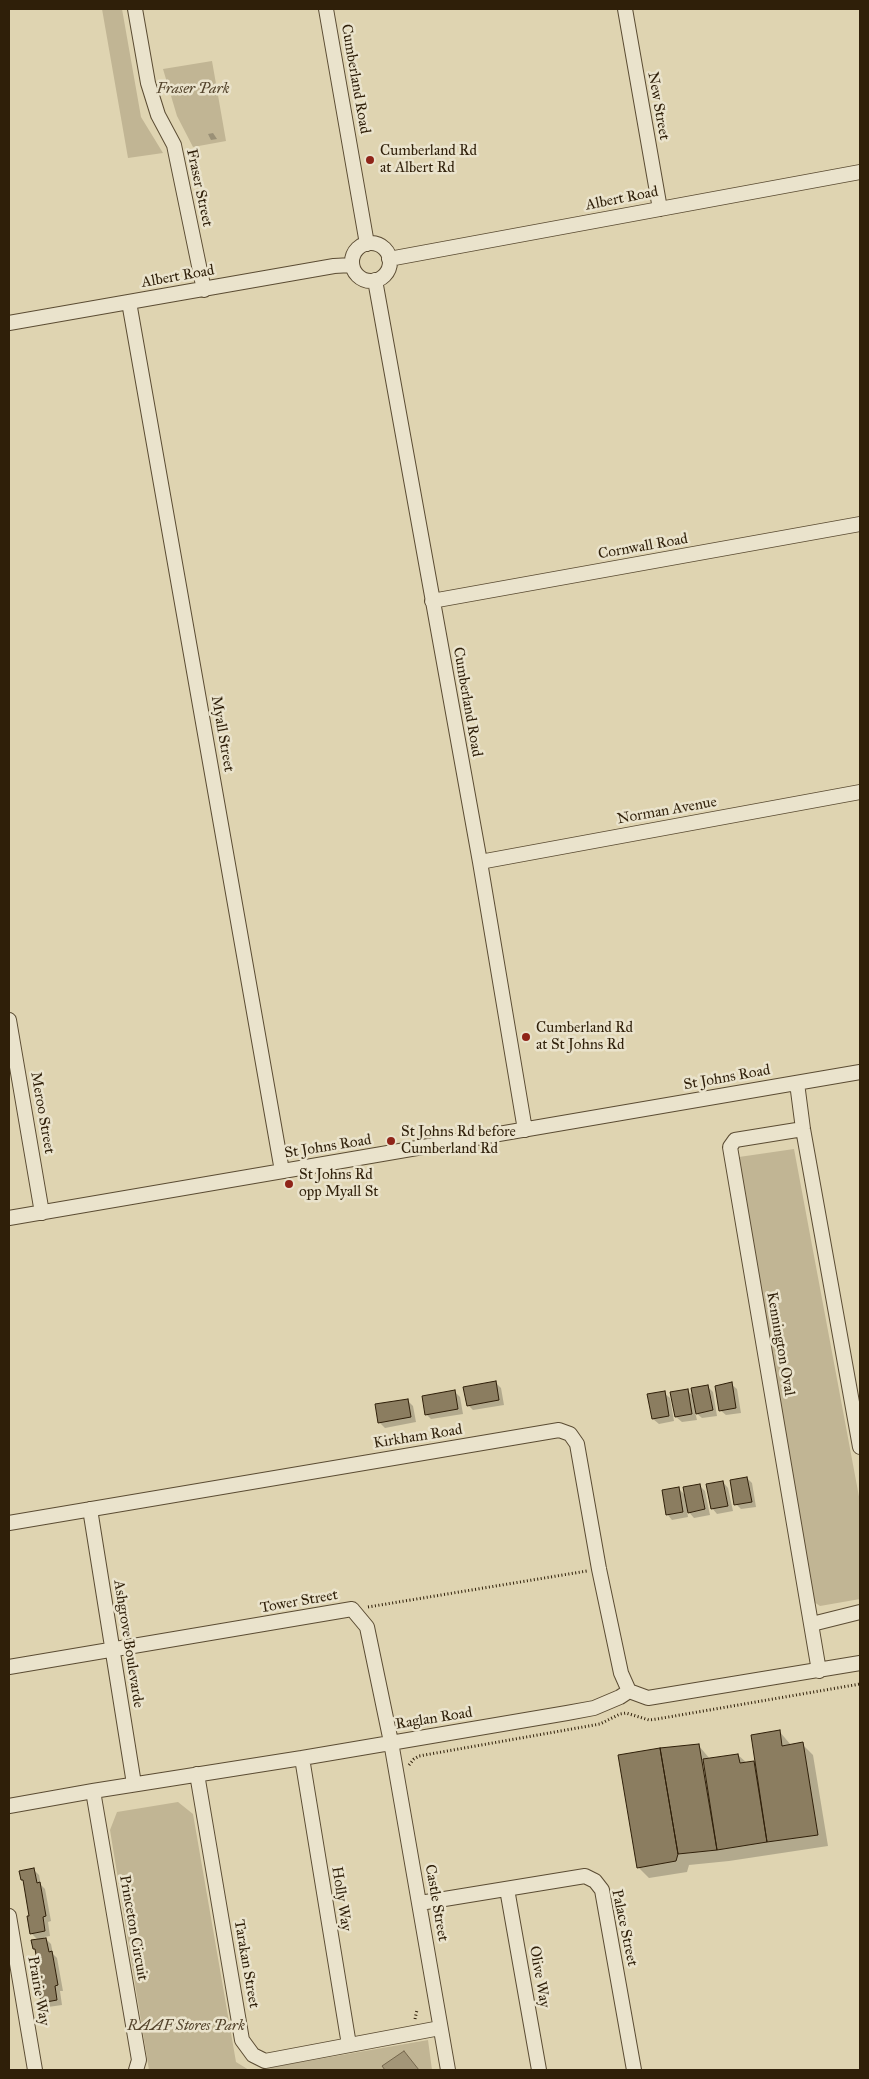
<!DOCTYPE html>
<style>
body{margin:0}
#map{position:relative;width:869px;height:2079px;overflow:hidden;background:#dfd4b1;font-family:"IM FELL Great Primer",serif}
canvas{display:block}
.frame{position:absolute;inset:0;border:10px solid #2f1f09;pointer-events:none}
</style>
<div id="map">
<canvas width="869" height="2079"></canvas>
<div class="frame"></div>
</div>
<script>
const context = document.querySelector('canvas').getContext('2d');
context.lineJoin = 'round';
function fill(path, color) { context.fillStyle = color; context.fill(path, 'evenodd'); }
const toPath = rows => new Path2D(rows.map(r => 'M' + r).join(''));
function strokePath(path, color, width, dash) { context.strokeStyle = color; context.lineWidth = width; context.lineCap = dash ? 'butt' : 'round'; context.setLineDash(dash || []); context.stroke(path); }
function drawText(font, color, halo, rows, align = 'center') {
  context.font = font + ' "IM FELL Great Primer",serif'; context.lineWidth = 5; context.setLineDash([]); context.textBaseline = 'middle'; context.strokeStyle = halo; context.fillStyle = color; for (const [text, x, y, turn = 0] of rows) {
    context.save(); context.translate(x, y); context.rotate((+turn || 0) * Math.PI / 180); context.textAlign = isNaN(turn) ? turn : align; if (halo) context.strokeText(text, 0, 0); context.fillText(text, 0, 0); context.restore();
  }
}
const green = toPath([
 [102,9,122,9,141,117,163,153,128,158],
 [212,61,226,141,193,147,177,116,163,69],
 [794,1149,860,1502,860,1599,820,1606,814,1602,739,1157],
 [178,1802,193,1814,236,2062,249,2070,149,2070,110,1830,117,1812],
 [428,2040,432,2070,256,2070]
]);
const water = toPath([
 [404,2051,419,2070,385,2070,382,2066,404,2051]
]);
const shadow = toPath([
 [213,133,217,139,211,140,208,134],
 [496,1383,501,1388,504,1405,473,1410,468,1405],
 [731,1384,737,1389,741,1413,726,1415,720,1410],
 [708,1387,713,1392,717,1416,702,1418,695,1412,697,1420,682,1422,676,1417,672,1393,687,1390,694,1397],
 [454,1391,460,1397,463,1414,431,1419,426,1414],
 [664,1393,670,1398,674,1421,659,1424,653,1419,649,1395],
 [407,1400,413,1406,416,1422,385,1428,379,1422],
 [747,1478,752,1483,756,1507,741,1509,736,1504],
 [723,1482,728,1488,733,1511,717,1514,712,1508],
 [700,1486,705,1491,710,1515,694,1518,687,1510,688,1517,672,1520,667,1514,678,1488,686,1496],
 [779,1731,791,1745,802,1744,813,1755,828,1846,729,1861,689,1865,687,1872,649,1878,638,1867,699,1746,710,1759,738,1755,747,1763,755,1762],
 [34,1870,39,1875,41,1885,45,1889,51,1921,48,1922,50,1936,44,1937,51,1944,53,1954,57,1958,63,1991,60,1991,62,2005,48,2007,43,2002,43,1986,36,1951,34,1949,38,1940,31,1933,31,1917,24,1882,22,1880]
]);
const building = toPath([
 [496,1381,499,1400,467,1406,463,1387,496,1381],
 [732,1382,736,1408,719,1411,715,1386,732,1382],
 [708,1385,713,1410,696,1414,691,1388,708,1385],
 [688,1389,692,1414,675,1417,670,1392,688,1389],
 [455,1390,458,1409,425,1415,422,1396,455,1390],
 [665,1391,669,1416,652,1419,647,1394,665,1391],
 [408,1399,411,1417,378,1423,375,1404,408,1399],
 [747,1477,752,1502,734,1505,730,1480,747,1477],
 [723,1481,728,1506,711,1509,706,1484,723,1481],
 [700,1484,705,1509,688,1513,683,1487,700,1484],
 [679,1487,683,1512,666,1515,662,1490,679,1487],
 [780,1730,782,1746,803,1742,818,1835,767,1842,751,1735,780,1730],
 [699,1744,717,1850,678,1854,660,1748,699,1744],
 [660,1748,678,1854,676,1861,637,1868,618,1755,660,1748],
 [738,1754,740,1763,754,1761,767,1842,717,1850,703,1759,738,1754],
 [34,1868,37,1883,40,1882,46,1916,43,1917,45,1931,30,1934,27,1916,29,1916,23,1880,21,1880,19,1871,34,1868],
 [46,1938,49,1952,52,1951,58,1985,55,1986,57,2000,41,2003,38,1985,41,1985,35,1949,33,1949,31,1940,46,1938]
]);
const path = toPath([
 [368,1607,587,1571],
 [409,1765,414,1759,419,1756,600,1724,620,1714,626,1713,649,1720,657,1719,860,1684],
 [415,2019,417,2010]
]);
const street = toPath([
 [135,9,148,83,158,115,174,145,204,290],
 [326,9,367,244],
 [625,9,660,209],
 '352 262a19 19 0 1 1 38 0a19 19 0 1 1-38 0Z',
 [389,259,860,172],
 [375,280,480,862,525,1130],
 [129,302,282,1171],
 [9,323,334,266,352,265],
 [432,601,860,524],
 [480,862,860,792],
 [9,1020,42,1213],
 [797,1083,803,1129,860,1447],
 [803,1129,735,1140,730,1147,819,1671],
 [9,1218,860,1072],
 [90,1509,134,1784],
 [9,1523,559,1430,570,1434,577,1444,599,1569,621,1673,629,1691],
 [812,1624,860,1612],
 [9,1667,352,1609,367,1627,391,1742,448,2070],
 [302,1758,349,2045],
 [197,1774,242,2040,253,2055,265,2061,440,2028],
 [93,1791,139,2060,136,2070],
 [9,1806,93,1791,302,1758,567,1713,594,1708,620,1697,629,1691,648,1698,860,1663],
 [507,1889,539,2070],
 [420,1903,585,1876,595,1881,602,1890,634,2070],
 [9,1916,35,2070]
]);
const markers = [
 [370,160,5,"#8f2418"],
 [526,1037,5,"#8f2418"],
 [391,1141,5,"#8f2418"],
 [289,1184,5,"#8f2418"]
];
const streetNames = [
 ["Cumberland Road",355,79,80],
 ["New Street",658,106,80],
 ["Fraser Street",199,188,78],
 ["Albert Road",622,199,-11],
 ["Albert Road",178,277,-10],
 ["Cornwall Road",643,547,-10],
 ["Cumberland Road",467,702,80],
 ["Myall Street",222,734,80],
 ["Norman Avenue",667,811,-10],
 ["St Johns Road",727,1078,-10],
 ["Meroo Street",42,1113,80],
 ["St Johns Road",328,1147,-9],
 ["Kennington Oval",780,1344,80],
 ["Kirkham Road",418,1437,-9],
 ["Tower Street",299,1602,-10],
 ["Ashgrove Boulevarde",128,1644,81],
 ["Raglan Road",434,1719,-9],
 ["Holly Way",341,1899,81],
 ["Castle Street",436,1903,80],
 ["Princeton Circuit",133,1928,80],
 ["Palace Street",624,1928,78],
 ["Tarakan Street",246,1964,80],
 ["Olive Way",539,1977,80],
 ["Prairie Way",38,1991,80]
];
const parkNames = [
 ["Fraser Park",193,89],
 ["RAAF Stores Park",186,2026]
];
const poiNames = [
 ["Cumberland Rd",380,151],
 ["at Albert Rd",380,168],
 ["Cumberland Rd",536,1028],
 ["at St Johns Rd",536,1045],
 ["St Johns Rd before",401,1132],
 ["Cumberland Rd",401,1149],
 ["St Johns Rd",299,1175],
 ["opp Myall St",299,1192]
];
fill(green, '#c1b594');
fill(water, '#a39678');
strokePath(water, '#75664c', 1);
fill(shadow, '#0003');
fill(building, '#8b7d60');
strokePath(building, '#2f1f09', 1);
strokePath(street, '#5b4c33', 16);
strokePath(path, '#2f1f09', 3, [1, 2.5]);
strokePath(street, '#eae3cc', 14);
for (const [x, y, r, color] of markers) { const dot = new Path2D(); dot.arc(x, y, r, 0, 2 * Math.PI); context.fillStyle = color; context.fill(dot); strokePath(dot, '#eae3cc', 2); }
drawText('15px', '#2f1f09', '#eae3cc', streetNames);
drawText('italic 15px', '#54442c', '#eae3cc', parkNames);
drawText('15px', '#2f1f09', '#eae3cc', poiNames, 'left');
</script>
